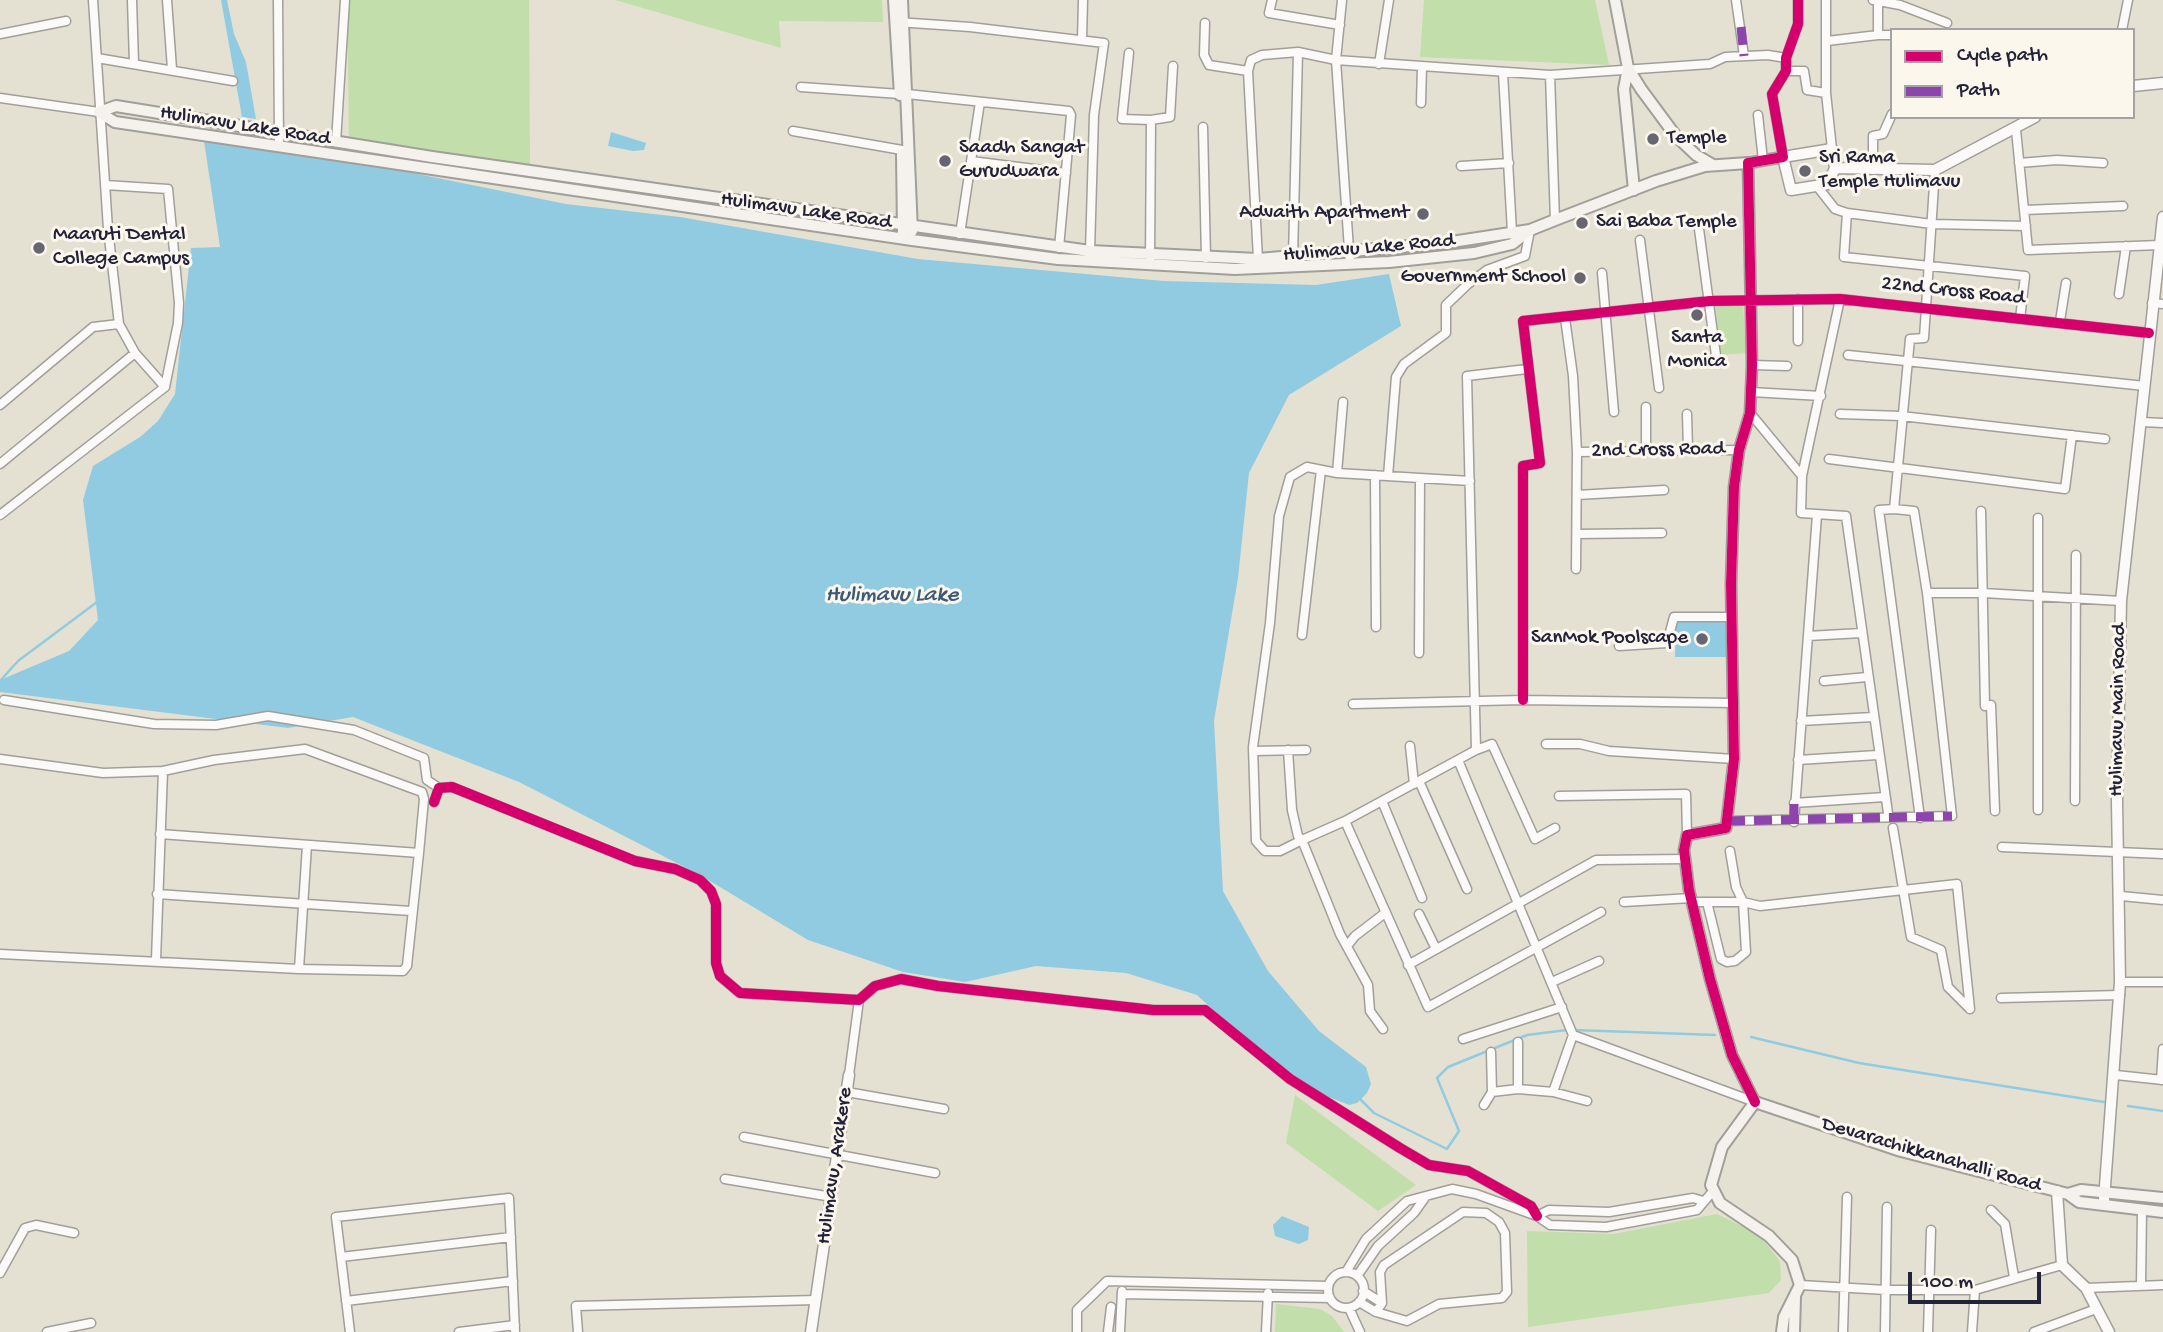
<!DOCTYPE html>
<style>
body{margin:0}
#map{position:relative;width:2163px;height:1332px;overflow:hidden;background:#e4e1d2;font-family:"Gochi Hand",sans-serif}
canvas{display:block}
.legend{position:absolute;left:1890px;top:28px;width:245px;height:91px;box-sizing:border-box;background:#fbf7ec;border:2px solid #a4a2a5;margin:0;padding:9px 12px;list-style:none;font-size:21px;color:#22223b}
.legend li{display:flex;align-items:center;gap:14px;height:35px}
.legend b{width:35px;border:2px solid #a4a2a5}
.scale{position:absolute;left:1908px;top:1272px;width:133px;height:32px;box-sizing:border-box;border:4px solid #22223b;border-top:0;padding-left:9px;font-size:21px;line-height:24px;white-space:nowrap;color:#22223b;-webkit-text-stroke:5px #fbf7ec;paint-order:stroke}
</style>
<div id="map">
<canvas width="2163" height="1332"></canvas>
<ul class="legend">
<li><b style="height:9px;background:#d6006c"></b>Cycle path</li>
<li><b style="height:9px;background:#8e44ad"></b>Path</li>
</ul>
<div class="scale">100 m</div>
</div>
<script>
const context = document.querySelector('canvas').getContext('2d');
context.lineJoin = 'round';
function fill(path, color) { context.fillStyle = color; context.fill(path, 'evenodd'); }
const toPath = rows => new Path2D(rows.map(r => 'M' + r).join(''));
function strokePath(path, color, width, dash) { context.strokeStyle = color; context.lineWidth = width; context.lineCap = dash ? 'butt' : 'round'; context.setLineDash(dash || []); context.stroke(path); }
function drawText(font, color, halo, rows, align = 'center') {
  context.font = font + ' "Gochi Hand",sans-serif'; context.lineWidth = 6; context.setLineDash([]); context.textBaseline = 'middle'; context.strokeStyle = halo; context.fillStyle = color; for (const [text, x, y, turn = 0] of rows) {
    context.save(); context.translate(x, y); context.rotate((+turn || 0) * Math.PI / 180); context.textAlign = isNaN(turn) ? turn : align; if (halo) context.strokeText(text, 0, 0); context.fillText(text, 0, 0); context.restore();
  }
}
const green = toPath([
 [347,0,529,0,530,166,349,138],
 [615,0,882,0,883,22,779,21,781,48],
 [1424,0,1595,0,1609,65,1420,57],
 [1743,305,1746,353,1720,355,1716,307],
 [1295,1095,1416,1185,1378,1211,1286,1143],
 [1717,1214,1758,1234,1780,1261,1781,1280,1769,1293,1528,1327,1527,1231,1613,1234],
 [1276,1304,1320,1309,1332,1316,1344,1332,1275,1332]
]);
const water = toPath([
 [221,0,227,0,234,34,246,62,256,119,242,117],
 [611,132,646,143,644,150,633,151,608,146],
 [204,141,393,169,566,204,680,217,918,259,1164,281,1316,285,1389,274,1401,326,1289,395,1249,473,1238,578,1214,721,1223,891,1268,971,1319,1031,1366,1067,1371,1084,1367,1093,1357,1103,1349,1105,1319,1093,1252,1045,1197,995,1126,973,1036,966,965,982,903,972,808,940,700,875,519,782,353,717,288,728,0,692,0,680,69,651,98,620,83,500,93,466,140,437,158,421,175,394,191,248,220,247],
 [1727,620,1728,657,1675,657,1676,622],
 [1282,1216,1309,1227,1308,1240,1299,1244,1275,1236,1273,1225]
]);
const stream = toPath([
 [0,681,18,661,97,602],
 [1574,1030,1715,1035],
 [1751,1037,1859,1063,2104,1102],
 [1358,1097,1374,1113,1447,1149,1459,1131,1437,1078,1448,1067,1527,1035,1567,1030],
 [2128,1106,2163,1111]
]);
const minor = toPath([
 [132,0,134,63],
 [167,0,172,69],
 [278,0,279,146],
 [1272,0,1269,13,1340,25],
 [1342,0,1336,60,1350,264],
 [1736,0,1744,56],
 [1826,0,1826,93,1832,149],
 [1873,0,1900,5,1947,23],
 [1878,1,1878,35,1892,35],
 [897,22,970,27,1104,43,1094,115,1090,251],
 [1205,23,1204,55,1209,65,1248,71],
 [2122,30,2128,0],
 [0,34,66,21],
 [1082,40,1083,0],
 [1827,41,1878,35],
 [1129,53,1122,119,1151,120,1150,260],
 [97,58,233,81],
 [1379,64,1389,0],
 [1786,71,1804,71,1807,90,1826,93],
 [1503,73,1512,232],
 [1550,75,1555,220],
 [801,87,900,94],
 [907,94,1069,111,1071,115,1059,248],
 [0,98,99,112],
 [1421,103,1422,67],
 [1758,115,1763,160],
 [1151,120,1170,117,1173,66],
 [1203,127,1206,258],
 [2016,130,2028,250,2160,245],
 [793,131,902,150],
 [336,142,345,0],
 [1783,157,1772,94,1786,71,1786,58,1798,24,1798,0],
 [971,161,1066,173],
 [2019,163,2057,160,2103,163],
 [1461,166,1509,163],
 [1873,170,1873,136,1883,134,1892,114],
 [105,185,168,189,179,303,178,323,165,387],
 [1817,186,1835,209,1847,213,1932,224,2026,226],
 [2024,210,2123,206],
 [1847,213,1844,257,2025,276,2020,319],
 [1699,229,1717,363],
 [960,234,980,102],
 [1640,240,1659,388],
 [1293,257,1298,52],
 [1258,259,1248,71,1251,60,1262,55,1298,52,1336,60,1550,75,1710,64,1725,57,1768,55,1786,58],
 [1602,273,1614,412],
 [2119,294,2126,246],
 [1840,299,1802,476,1801,513,1846,516,1888,813],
 [2152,303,2163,304],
 [1565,318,1573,376,1577,452,1576,569],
 [2060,321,2066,283],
 [1798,341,1798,299],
 [1848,355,2145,386],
 [1752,365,1787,366],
 [1527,369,1467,376,1476,750,1345,821,1428,1007,1601,912],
 [1751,392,1821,396],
 [0,405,93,327,119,324],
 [1750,413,1802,476],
 [1687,414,1688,449],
 [1840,414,1901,416,2105,439],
 [2142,422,2163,423],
 [1646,450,1646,407],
 [1577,452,1739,450],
 [1829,459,2065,489,2072,435],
 [0,464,135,353],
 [1337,473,1343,402],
 [1375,475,1376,627],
 [1388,476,1396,377,1404,364,1446,333,1446,305,1468,284,1487,270,1525,256,1530,230],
 [1577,495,1664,490],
 [1894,509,1879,510,1920,818],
 [1981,511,1985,706,1991,705,1995,811],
 [0,515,165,387,135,353,119,324,108,229,93,0],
 [1577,534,1662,533],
 [1927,593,1983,593,2121,601],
 [1302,635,1321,470],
 [1808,636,1861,633],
 [1619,646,1667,643,1674,617,1731,617],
 [1419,653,1420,478],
 [1824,681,1867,677],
 [4,700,154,724,216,725,268,716,354,730,424,758,427,780,439,788],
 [1523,700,1523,466,1540,463,1523,321,1710,301,1840,299,2149,333],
 [1353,704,1523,700,1733,703],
 [1801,721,1873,717],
 [1546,744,1580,744,1609,751,1734,759],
 [1410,746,1414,784],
 [1288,750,1292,810,1298,836,1302,840,1280,851,1265,851,1256,841,1253,747,1270,623,1279,516,1290,477,1307,467,1337,473,1470,481],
 [1476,750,1492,744,1535,839,1555,828],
 [1253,751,1306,750],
 [0,759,103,773,163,771,156,960],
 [1458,760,1573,1035,1553,1092],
 [1798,760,1877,755],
 [1419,781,1467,889],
 [1559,796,1686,794,1687,835],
 [1382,801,1422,898],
 [2075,801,2076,555],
 [434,802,439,788,452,787,635,861,675,869,700,880,711,891,716,904,716,963,720,976,740,993,859,1000,875,986,901,979,938,986,1153,1010,1205,1010,1290,1079,1400,1148,1429,1165,1468,1171,1531,1206,1537,1216],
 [1794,803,1885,797],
 [2038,810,2038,518],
 [1345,821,1302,840,1340,934,1368,985,1370,1011,1383,1029],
 [1727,821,1952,816,1927,593,1914,511,1894,509,1910,339,1924,338,1935,170],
 [1794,822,1817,515],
 [1893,828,1911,937,1941,950,1948,987,1970,1009],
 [160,834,419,853],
 [2002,847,2163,854],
 [1730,851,1736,887,1743,902,1760,906,1957,884,1970,1009],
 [157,894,411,911],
 [2121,896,2163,900],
 [1624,902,1691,898],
 [1692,902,1743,902,1746,952,1735,961,1727,962,1721,959,1707,902],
 [1419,914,1436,949],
 [1347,946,1355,936,1385,913],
 [0,954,299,969,403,971,407,966,419,853,424,799,422,792,305,749,214,760,163,771],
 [1408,965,1596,860,1685,859],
 [299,969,307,845],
 [1552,982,1599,961],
 [2120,982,2163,982],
 [2001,998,2120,995],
 [1573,1035,1755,1102],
 [1463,1039,1562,1007],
 [1518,1042,1518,1089],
 [1491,1052,1492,1092],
 [849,1075,859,1000],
 [2116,1075,2163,1080],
 [2161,1080,2163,1049],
 [847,1092,944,1109],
 [1484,1105,1492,1092,1518,1089,1553,1092,1587,1101],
 [744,1137,935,1173],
 [725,1179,832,1197],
 [1991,1210,2005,1224,2014,1277],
 [1537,1216,1549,1210,1609,1212,1693,1198,1703,1201],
 [341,1257,511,1237],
 [1346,1272,1366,1239,1407,1201,1452,1189,1476,1194,1537,1216,1550,1225,1606,1227,1697,1210,1713,1191],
 '1328 1290a18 18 0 1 1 36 0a18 18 0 1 1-36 0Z',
 [0,1273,25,1228,36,1225,74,1233],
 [1357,1276,1378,1246,1414,1213,1424,1199],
 [1800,1285,1886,1290,1975,1290,2062,1265],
 [2141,1285,2142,1210],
 [2086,1288,2163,1285],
 [1363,1291,1382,1303],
 [1122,1294,1330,1298],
 [346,1301,513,1281],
 [1359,1302,1376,1312,1382,1303,1380,1272,1384,1265,1463,1212,1486,1213,1499,1222,1505,1233,1507,1292,1502,1298,1439,1304,1407,1321,1376,1312],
 [1349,1308,1360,1332],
 [47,1332,91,1323],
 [350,1332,336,1217,509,1198,515,1332],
 [459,1332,515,1325],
 [578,1332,576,1306,816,1300],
 [1077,1332,1077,1310,1107,1281,1328,1286],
 [1108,1332,1111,1307],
 [1120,1332,1122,1291],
 [1266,1332,1268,1293],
 [1843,1332,1847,1197],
 [1885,1332,1887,1207],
 [1928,1332,1931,1230],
 [1972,1332,1975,1290],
 [2034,1332,2096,1309]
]);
const tertiary = toPath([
 [2133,86,2163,83],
 [1832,149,1835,168,1828,184,1791,190,1783,157,1832,149],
 [1835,168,1935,170,2035,117],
 [1755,1102,1732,1055,1710,979,1689,890,1684,850,1687,835,1726,828,1734,759,1731,584,1734,487,1739,450,1750,413,1752,365,1748,163,1783,157],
 [2057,1191,2062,1265,2086,1288,2109,1332],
 [2104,1200,2120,982,2117,802,2121,601,2163,217],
 [811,1332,849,1075]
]);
const secondary = toPath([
 [894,0,900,95],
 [902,0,912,231],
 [1615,0,1628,68,1641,89,1675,135,1696,155,1713,165],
 [1628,68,1624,89,1634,190],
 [99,112,115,122,912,240,1058,259,1235,269,1389,262,1474,253,1512,244,1530,230,1555,220,1656,181,1705,166,1748,163],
 [99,112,116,106,432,157,1090,251,1258,259,1445,243,1530,230],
 [902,154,903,232],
 [2068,1194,2081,1190,2163,1198],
 [1782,1332,1784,1317,1800,1285,1792,1260,1769,1236,1720,1203,1711,1185,1722,1147,1755,1102,1901,1151,2068,1194,2079,1202,2163,1212],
 [1794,1332,1795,1297]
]);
const quiet = toPath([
 [1741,27,1744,56],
 [1727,821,1952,816],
 [1794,822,1794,803]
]);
const cycleway = toPath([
 [1523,700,1523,466,1540,463,1523,321,1710,301,1840,299,2149,333],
 [434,802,439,788,452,787,635,861,675,869,700,880,711,891,716,904,716,963,720,976,740,993,859,1000,875,986,901,979,938,986,1153,1010,1205,1010,1290,1079,1400,1148,1429,1165,1468,1171,1531,1206,1537,1216],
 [1755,1102,1732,1055,1710,979,1689,890,1684,850,1687,835,1726,828,1734,759,1731,584,1734,487,1739,450,1750,413,1752,365,1748,163,1783,157,1772,94,1786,71,1786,58,1798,24,1798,0]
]);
const markers = [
 [1653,139,7,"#666570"],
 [945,161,7,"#666570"],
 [1805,171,7,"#666570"],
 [1423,214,7,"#666570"],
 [1582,223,7,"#666570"],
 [39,248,7,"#666570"],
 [1580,278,7,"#666570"],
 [1697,315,7,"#666570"],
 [1702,639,7,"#666570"]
];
const streetNames = [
 ["Hulimavu Lake Road",245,127,9],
 ["Hulimavu Lake Road",806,212,8],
 ["Hulimavu Lake Road",1369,249,-5],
 ["22nd Cross Road",1953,292,6],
 ["2nd Cross Road",1658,451,-1],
 ["Hulimavu Main Road",2119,710,-89],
 ["Devarachikkanahalli Road",1931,1156,16],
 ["Hulimavu, Arakere",836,1166,-82]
];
const poiNames = [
 ["Temple",1667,139],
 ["Saadh Sangat",959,149],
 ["Gurudwara",959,173],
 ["Sri Rama",1819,159],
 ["Temple Hulimavu",1819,183],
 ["Advaith Apartment",1409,214,"right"],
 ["Sai Baba Temple",1596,223],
 ["Maaruti Dental",53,236],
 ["College Campus",53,260],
 ["Government School",1566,278,"right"],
 ["Santa",1697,339,"center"],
 ["Monica",1697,363,"center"],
 ["SanMok Poolscape",1688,639,"right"]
];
const waterNames = [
 ["Hulimavu Lake",892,596]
];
fill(green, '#c1deab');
fill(water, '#91cbe2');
strokePath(stream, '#91cbe2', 2.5);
strokePath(minor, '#a19f99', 11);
strokePath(tertiary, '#a19f99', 13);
strokePath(secondary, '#a19f99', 14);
strokePath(minor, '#fbfaf8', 8);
strokePath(tertiary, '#fbfaf8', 10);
strokePath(secondary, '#f5f2ee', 10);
strokePath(quiet, '#8e44ad', 9, [18, 9]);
strokePath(cycleway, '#d6006c', 10);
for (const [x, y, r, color] of markers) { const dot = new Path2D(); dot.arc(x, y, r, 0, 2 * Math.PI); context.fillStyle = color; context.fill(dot); strokePath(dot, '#fbf7ec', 2.5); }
drawText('21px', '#22223b', '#fbf7ec', streetNames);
drawText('21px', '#22223b', '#fbf7ec', poiNames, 'left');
drawText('italic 23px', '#3c5a78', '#fbf7ec', waterNames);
</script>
